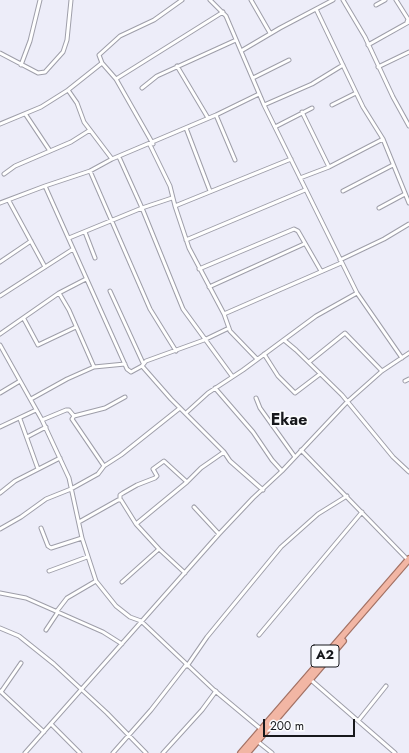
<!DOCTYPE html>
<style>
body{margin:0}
#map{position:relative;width:409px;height:753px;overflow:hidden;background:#ededf9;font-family:Jost,sans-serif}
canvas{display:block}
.scale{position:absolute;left:263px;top:719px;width:92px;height:18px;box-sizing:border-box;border:2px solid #17181c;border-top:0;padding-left:5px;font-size:12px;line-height:14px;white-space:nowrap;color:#17181c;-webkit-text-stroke:3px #fbfcfe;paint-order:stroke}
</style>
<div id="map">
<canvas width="409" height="753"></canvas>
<div class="scale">200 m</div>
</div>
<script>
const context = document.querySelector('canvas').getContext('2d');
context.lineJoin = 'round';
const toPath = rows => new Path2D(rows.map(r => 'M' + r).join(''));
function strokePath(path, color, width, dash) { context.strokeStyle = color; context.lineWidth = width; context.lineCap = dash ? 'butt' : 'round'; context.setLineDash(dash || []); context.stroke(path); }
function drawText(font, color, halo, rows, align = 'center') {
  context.font = font + ' Jost,sans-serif'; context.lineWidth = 3.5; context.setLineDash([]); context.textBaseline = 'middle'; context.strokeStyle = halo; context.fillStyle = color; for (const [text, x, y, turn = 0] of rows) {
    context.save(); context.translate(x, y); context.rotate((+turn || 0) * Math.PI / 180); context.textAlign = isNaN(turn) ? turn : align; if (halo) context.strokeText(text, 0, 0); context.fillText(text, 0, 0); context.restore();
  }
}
const minor = toPath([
 [210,0,226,16,264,105,357,293,402,358],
 [251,0,270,33],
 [343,0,365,37,393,97,409,126],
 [396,0,408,19,407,22],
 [376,5,385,0],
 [316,9,363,107,383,139,409,203],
 [368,45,409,22],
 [241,51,280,28,333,0],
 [0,53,38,73,45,72,63,52,67,40,71,0],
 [21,65,30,41,40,0],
 [177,66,208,118],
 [378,67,409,52],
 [253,78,289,60],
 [116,79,223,12],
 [142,88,157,76,236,40],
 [68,90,77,103,84,122,112,159],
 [264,105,312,84,343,65],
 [332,105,356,93],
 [302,112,329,167],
 [26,115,50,151],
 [216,115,235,160],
 [0,124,41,107,68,90,102,63],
 [275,127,312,108],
 [186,128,210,191],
 [153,144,116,79,102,63,99,55,120,36,154,20,182,0],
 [150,145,170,186,175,206],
 [119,157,142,208,183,309,232,376],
 [90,171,150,309,176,351],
 [4,174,15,166,71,142,90,130],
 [300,178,329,167,383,139],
 [45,186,90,171,112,159,216,115,259,94],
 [343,191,393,165],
 [9,201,45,267],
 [0,203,45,186,127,369,131,372,142,366,171,399,224,452,230,461,263,490],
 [379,208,405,194],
 [85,232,95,258],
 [69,238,142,208,172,198],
 [186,240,305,190],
 [340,260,384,239,409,224],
 [0,262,31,241],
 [199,269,294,229,298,231,321,271],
 [209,287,304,244],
 [110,291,143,363],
 [59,293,69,310,94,367,125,364],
 [0,296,73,249],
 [224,314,341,263],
 [24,319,38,345,76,327],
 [0,334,59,293,86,279],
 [284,340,296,350,342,395,393,457,409,472],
 [0,345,42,420,69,478,82,538,96,581,116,606,130,617,141,621,214,690,262,730],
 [264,354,278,376,295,393,320,374],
 [257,359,230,331,224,314,189,248,175,206,291,159],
 [309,362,345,333,382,371],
 [142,366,146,361,204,340,229,328],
 [405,381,409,379],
 [215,388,253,432,272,460,282,471],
 [0,393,20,381],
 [256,398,260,408,295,457],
 [31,399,67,379,94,367],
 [186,413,208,393,243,370,316,316,357,293],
 [20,419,38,469],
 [42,420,66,410,69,410,74,416],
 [0,427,36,410],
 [27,437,46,427],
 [301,450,408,560],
 [104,466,72,419,74,416,105,408,125,397],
 [0,493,15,481,60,458],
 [120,499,120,495,123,493,137,485,155,478,157,476,153,469,164,461,187,482],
 [194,507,219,534],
 [79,522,118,500,121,500,136,524,159,549,185,573],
 [136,524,187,482,201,468,224,452],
 [41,528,48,546,51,548,82,538],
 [0,529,21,517,46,499,71,489,98,474,104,466,121,455,180,408],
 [49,571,87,557],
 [122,582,159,549],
 [0,593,26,598,103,632,122,644],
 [57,611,67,598,96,581],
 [0,628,19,636,54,664,107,713,146,753],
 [46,630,58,612],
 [259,635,362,512],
 [187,666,207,637,281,547,318,514,347,496],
 [311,680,395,753],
 [0,691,44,732],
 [1,692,21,663],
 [358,721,386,686],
 [51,724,80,753],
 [257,741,272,753],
 [25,753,219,534,253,498,282,471,347,402,382,371,409,353],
 [113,753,151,710,186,665],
 [163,753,202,710,216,691]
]);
const trunk = toPath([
 [241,753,409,559],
 [247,753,343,641]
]);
const shields = [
 [325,656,28]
];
const shieldNames = [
 ["A2",325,656]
];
const quarterNames = [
 ["Ekae",289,421]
];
strokePath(minor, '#9e9ea9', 5);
strokePath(trunk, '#a37265', 8);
strokePath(minor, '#fff', 3);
strokePath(trunk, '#f2b6a4', 5.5);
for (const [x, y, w] of shields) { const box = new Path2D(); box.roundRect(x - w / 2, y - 11, w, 22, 3); context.fillStyle = '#fbfcfe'; context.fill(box); strokePath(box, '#17181c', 1); }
drawText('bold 13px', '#17181c', null, shieldNames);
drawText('bold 16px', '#17181c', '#fbfcfe', quarterNames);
</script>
